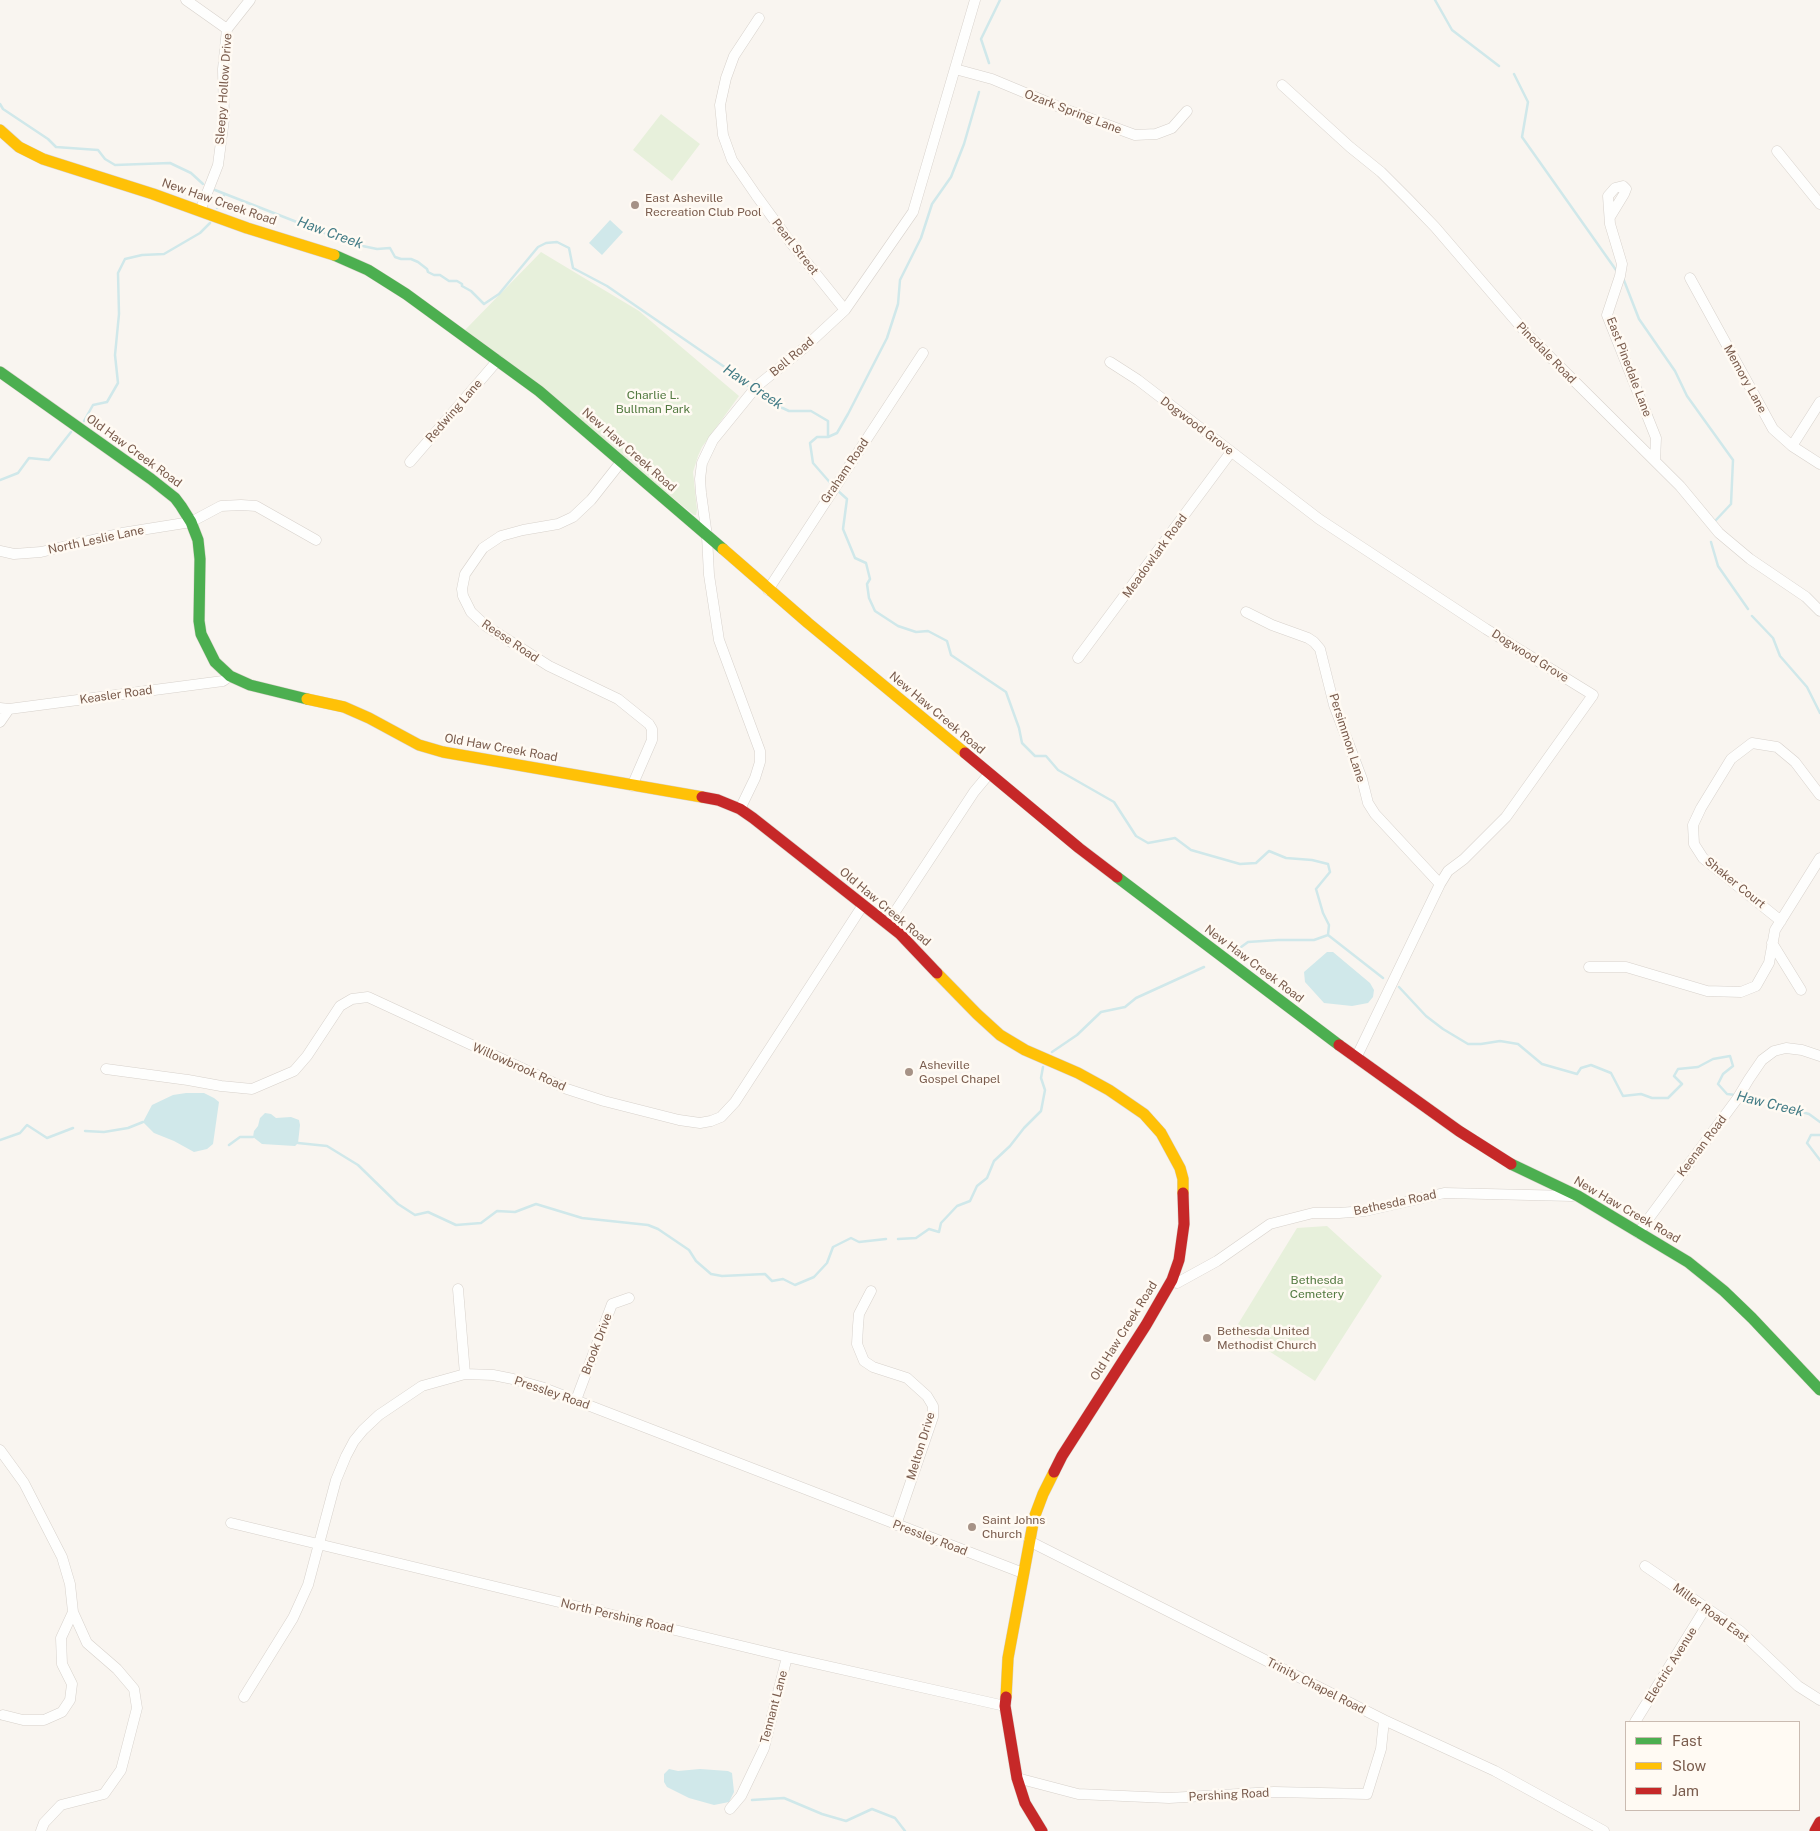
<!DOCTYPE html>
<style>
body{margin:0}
#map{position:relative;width:1820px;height:1831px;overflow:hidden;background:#f9f5f0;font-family:"Public Sans",sans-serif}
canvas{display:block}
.legend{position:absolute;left:1625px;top:1721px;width:175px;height:90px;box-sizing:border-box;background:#fffaf3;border:1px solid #cabbb1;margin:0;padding:6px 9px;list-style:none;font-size:15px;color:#7a5c4d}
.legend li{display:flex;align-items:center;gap:10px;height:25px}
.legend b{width:25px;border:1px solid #cabbb1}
</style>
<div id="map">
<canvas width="1820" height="1831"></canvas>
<ul class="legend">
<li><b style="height:6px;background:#4caf50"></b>Fast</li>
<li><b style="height:6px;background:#ffc107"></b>Slow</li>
<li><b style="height:6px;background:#c62828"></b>Jam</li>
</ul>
</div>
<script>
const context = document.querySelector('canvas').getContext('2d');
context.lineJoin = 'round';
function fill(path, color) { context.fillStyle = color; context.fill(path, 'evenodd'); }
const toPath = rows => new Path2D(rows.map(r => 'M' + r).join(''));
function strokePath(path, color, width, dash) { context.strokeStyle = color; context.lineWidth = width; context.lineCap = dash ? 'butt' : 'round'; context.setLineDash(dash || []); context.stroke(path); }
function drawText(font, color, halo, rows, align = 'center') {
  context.font = font + ' "Public Sans",sans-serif'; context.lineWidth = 5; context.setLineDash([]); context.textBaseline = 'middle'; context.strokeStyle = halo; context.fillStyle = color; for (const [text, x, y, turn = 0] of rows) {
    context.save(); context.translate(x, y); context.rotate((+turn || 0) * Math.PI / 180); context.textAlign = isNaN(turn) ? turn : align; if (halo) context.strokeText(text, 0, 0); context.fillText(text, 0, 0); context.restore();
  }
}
const green = toPath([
 [661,114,700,144,672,181,633,150],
 [541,252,639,311,739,396,702,447,698,456,693,472,697,510,696,515,694,515,465,330],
 [1327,1226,1382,1276,1315,1381,1235,1329,1297,1228]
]);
const water = toPath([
 [610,220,623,232,602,255,589,243],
 [1327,952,1333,952,1370,983,1374,990,1373,997,1368,1003,1352,1006,1324,1003,1305,982,1304,972],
 [186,1093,204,1093,214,1098,219,1102,213,1144,207,1149,194,1152,174,1141,154,1133,143,1122,152,1105,173,1095],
 [265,1113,271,1114,276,1118,291,1117,299,1120,300,1125,298,1143,295,1146,262,1144,253,1137,254,1131,258,1126,260,1118],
 [669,1769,678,1771,700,1769,728,1771,732,1773,734,1792,729,1802,714,1805,689,1798,667,1787,664,1782,664,1774]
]);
const stream = toPath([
 [1435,0,1452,30,1499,66],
 [989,63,981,39,1000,0],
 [1514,74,1528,102,1522,137,1616,270],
 [0,104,3,109,48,139,56,147,98,150,105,159,115,165,170,163,191,173,203,184],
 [215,190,353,244,377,249,390,248,395,257,401,259,411,259,418,262,427,269,428,272,434,275,440,275,449,281,457,281,462,284,462,286,471,291,484,304,499,294,538,247,546,243,557,242,569,248,573,268,607,286,726,368,752,389],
 [217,208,224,195],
 [1623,278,1639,319,1675,371,1687,396,1733,460,1731,504,1716,520],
 [757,392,774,404,789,411,811,411,828,421,828,437],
 [84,421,93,405,107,402,118,383,115,355,119,314,118,273,125,259,142,255,164,254,200,233,210,223],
 [0,480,18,473,29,458,49,460,71,432],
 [833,486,813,463,810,443,817,437,828,437,837,433,848,414,887,338,898,304,900,280,921,238,932,204,951,177,964,144,979,92],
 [837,490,847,499,843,529,855,558,866,563,870,579,867,584,869,598,875,611,898,626,916,632,928,631,947,641,951,655,1006,692,1019,728,1022,743,1035,756,1046,756,1058,770,1114,802,1136,836,1148,843,1175,838,1191,850,1240,864,1256,863,1269,851,1286,858,1312,860,1328,864,1330,872,1316,889,1323,913,1329,925,1328,935],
 [1711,542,1718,566,1748,609],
 [1752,616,1773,638,1780,656,1807,687,1820,713],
 [1328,935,1383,978],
 [1237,950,1248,942,1278,940,1314,940,1328,935],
 [1399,987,1426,1016,1443,1029,1468,1044,1481,1044,1500,1041,1518,1044,1542,1064,1577,1074,1581,1068,1591,1065,1611,1073,1623,1096,1641,1094,1652,1098,1668,1098,1682,1084,1674,1076,1678,1069,1698,1067,1713,1059,1730,1056,1733,1066,1723,1074,1718,1084,1727,1094,1736,1095],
 [1052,1052,1077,1035,1101,1012,1125,1007,1136,998,1204,967],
 [1743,1096,1809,1114,1820,1122],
 [85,1131,104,1132,128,1128,143,1122],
 [1820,1135,1811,1135,1807,1143,1820,1160],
 [0,1140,20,1133,27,1125,47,1138,73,1128],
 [298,1143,327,1146,358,1165,398,1204,415,1215,428,1212,456,1225,481,1223,497,1211,515,1212,536,1204,582,1218,648,1225,658,1229,689,1250,696,1261,711,1274,722,1276,765,1274,772,1281,783,1279,795,1285,814,1277,827,1263,833,1247,851,1238,859,1242,886,1239],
 [229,1145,240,1137,253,1137],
 [898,1239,916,1238,929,1229,939,1232,941,1223,957,1206,970,1201,977,1186,987,1178,994,1161,1010,1146,1024,1128,1041,1111,1045,1090,1041,1078,1043,1067],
 [752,1800,784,1798,822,1814,846,1821,872,1809,895,1818,905,1831]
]);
const street = toPath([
 [186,0,227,29],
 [759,18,734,56,726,78,720,105,723,135,732,160,756,195,791,243,845,310],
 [955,69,992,79,1064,109,1135,135,1156,134,1172,128,1187,111],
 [1282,85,1350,147,1381,172,1408,199,1435,227,1527,334,1680,486,1719,533,1750,559,1806,597,1820,611],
 [1777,151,1820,204],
 [200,211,218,165,224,119,223,69,227,29,250,0],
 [1610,217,1624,194,1626,189,1623,186,1615,188,1608,196,1610,224,1622,264,1620,276,1607,315,1656,438,1655,461],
 [1690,278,1773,429,1792,446,1820,464],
 [1110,362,1138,380,1319,519,1486,629,1593,695,1506,817,1464,859,1448,871,1440,884,1356,1058],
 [1792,446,1820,402],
 [410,462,498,360],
 [621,462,591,500,573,517,558,524,523,530,501,536,483,548,465,574,462,589,463,596,471,612,486,626,549,666,618,699,649,724,652,729,652,740,632,786],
 [0,551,14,554,41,552,122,533,191,522,221,506,241,505,256,506,316,540],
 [768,590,923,353],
 [1246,612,1272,625,1308,638,1314,642,1320,649,1334,705,1362,779,1368,803,1375,814,1440,884],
 [1078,658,1231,452],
 [0,708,9,709,223,681,230,676],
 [0,722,9,709],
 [740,809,755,778,760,762,760,751,719,640,709,575,707,536,701,493,700,479,702,463,713,440,757,386,804,348,845,310,913,212,975,0],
 [1781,921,1703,858,1694,844,1693,825,1701,808,1731,759,1752,743,1777,747,1795,762,1820,795],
 [887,924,974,792,989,774],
 [1772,943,1801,990],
 [1589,967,1626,967,1707,991,1741,992,1756,986,1769,963,1775,930,1820,858],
 [106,1069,188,1080,221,1086,252,1089,294,1071,307,1056,340,1006,352,999,368,997,567,1089,604,1101,679,1120,700,1123,711,1121,721,1117,735,1102,863,905],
 [1638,1233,1737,1099,1749,1079,1762,1060,1774,1051,1786,1048,1802,1050,1820,1056],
 [1172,1280,1177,1283,1217,1261,1270,1224,1313,1213,1339,1213,1365,1211,1444,1193,1572,1196],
 [458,1289,465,1374],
 [871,1291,859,1314,858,1326,857,1344,864,1361,873,1367,907,1378,927,1396,933,1406,933,1417,896,1525],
 [576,1400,612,1304,629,1298],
 [0,1450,24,1483,62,1557,70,1584,73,1612,87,1643,117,1669,134,1689,137,1708,121,1770,104,1794,61,1805,44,1823,41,1831],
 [231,1523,787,1657,1005,1706],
 [1029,1541,1384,1720,1495,1771,1604,1831],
 [1645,1566,1740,1631,1798,1686,1820,1700],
 [244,1697,293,1618,308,1585,336,1480,346,1456,354,1441,363,1430,379,1415,422,1386,465,1374,493,1375,513,1379,541,1387,1023,1573],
 [3,1715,23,1720,44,1720,62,1712,70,1700,72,1684,62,1664,61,1638,73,1612],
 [1635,1722,1706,1607],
 [1017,1778,1078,1794,1169,1798,1274,1792,1367,1794,1381,1749,1384,1720],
 [730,1809,741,1796,764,1748,787,1657]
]);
const fast = toPath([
 [334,255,368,270,406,294,539,391,723,549],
 [0,372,151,479,175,498,181,506,191,522,198,540,200,559,199,621,201,634,215,662,230,676,250,685,307,699],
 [1117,877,1339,1045],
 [1511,1164,1578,1196,1688,1262,1724,1291,1752,1318,1820,1390]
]);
const slow = toPath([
 [0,130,19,147,43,159,153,194,247,228,334,255],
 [723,549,808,623,965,753],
 [307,699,344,707,369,718,419,745,443,752,702,797],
 [937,973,977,1014,1000,1035,1025,1050,1078,1073,1109,1090,1144,1114,1161,1133,1180,1168,1183,1179,1183,1193],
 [1006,1697,1008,1658,1034,1518,1043,1494,1054,1472]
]);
const jam = toPath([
 [965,753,1079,848,1117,877],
 [702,797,718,800,740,809,753,818,900,934,937,973],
 [1339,1045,1459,1131,1511,1164],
 [1054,1472,1062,1456,1146,1325,1172,1280,1179,1260,1184,1224,1183,1193],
 [1006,1697,1005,1706,1017,1778,1025,1803,1042,1831],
 [1815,1831,1820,1822]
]);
const markers = [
 [635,205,5,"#a69286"],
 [909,1072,5,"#a69286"],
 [1207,1338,5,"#a69286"],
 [972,1527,5,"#a69286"]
];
const streetNames = [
 ["Sleepy Hollow Drive",224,89,-86],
 ["Ozark Spring Lane",1073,112,21],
 ["New Haw Creek Road",219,202,19],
 ["Pearl Street",795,247,52],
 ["Pinedale Road",1546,353,46],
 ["Bell Road",792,357,-40],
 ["East Pinedale Lane",1629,367,69],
 ["Memory Lane",1745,379,61],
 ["Redwing Lane",454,411,-49],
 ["Dogwood Grove",1197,426,37],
 ["New Haw Creek Road",629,450,41],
 ["Old Haw Creek Road",134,451,36],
 ["Graham Road",845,471,-56],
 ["North Leslie Lane",96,540,-12],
 ["Meadowlark Road",1155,556,-54],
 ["Reese Road",510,641,34],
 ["Dogwood Grove",1530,656,32],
 ["Keasler Road",116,695,-8],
 ["New Haw Creek Road",937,713,40],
 ["Persimmon Lane",1347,738,72],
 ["Old Haw Creek Road",501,748,10],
 ["Shaker Court",1735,883,39],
 ["Old Haw Creek Road",885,907,40],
 ["New Haw Creek Road",1254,964,37],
 ["Willowbrook Road",519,1067,24],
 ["Keenan Road",1702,1146,-53],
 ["Bethesda Road",1395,1203,-12],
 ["New Haw Creek Road",1627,1210,30],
 ["Old Haw Creek Road",1124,1331,-58],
 ["Brook Drive",597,1344,-69],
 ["Pressley Road",552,1393,19],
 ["Melton Drive",921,1446,-73],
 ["Pressley Road",930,1538,21],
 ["Miller Road East",1711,1613,36],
 ["North Pershing Road",617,1616,13],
 ["Electric Avenue",1671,1665,-58],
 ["Trinity Chapel Road",1316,1686,27],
 ["Tennant Lane",774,1707,-75],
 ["Pershing Road",1229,1795,-3]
];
const poiNames = [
 ["East Asheville",645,198],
 ["Recreation Club Pool",645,212],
 ["Asheville",919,1065],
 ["Gospel Chapel",919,1079],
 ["Bethesda United",1217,1331],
 ["Methodist Church",1217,1345],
 ["Saint Johns",982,1520],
 ["Church",982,1534]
];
const parkNames = [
 ["Charlie L.",653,395],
 ["Bullman Park",653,409],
 ["Bethesda",1317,1280],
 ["Cemetery",1317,1294]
];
const waterNames = [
 ["Haw Creek",330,233,20],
 ["Haw Creek",753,387,34],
 ["Haw Creek",1770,1104,14]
];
fill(green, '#e7f0db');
fill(water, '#d0e8ea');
strokePath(stream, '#d0e8ea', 2.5);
strokePath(street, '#d7d1cb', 11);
strokePath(fast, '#d9d2cb', 12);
strokePath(slow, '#d9d2cb', 12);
strokePath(jam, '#d9d2cb', 12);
strokePath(street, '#fefefd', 10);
strokePath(fast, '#4caf50', 11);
strokePath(slow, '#ffc107', 11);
strokePath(jam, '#c62828', 11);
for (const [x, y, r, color] of markers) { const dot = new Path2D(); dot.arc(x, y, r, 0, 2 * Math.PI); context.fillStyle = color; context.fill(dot); strokePath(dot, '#fffaf3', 2); }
drawText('12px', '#7a5c4d', '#fffaf3', streetNames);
drawText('12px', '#7a5c4d', '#fffaf3', poiNames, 'left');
drawText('12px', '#537a41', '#fffaf3', parkNames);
drawText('italic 14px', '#437c86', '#fffaf3', waterNames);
</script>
